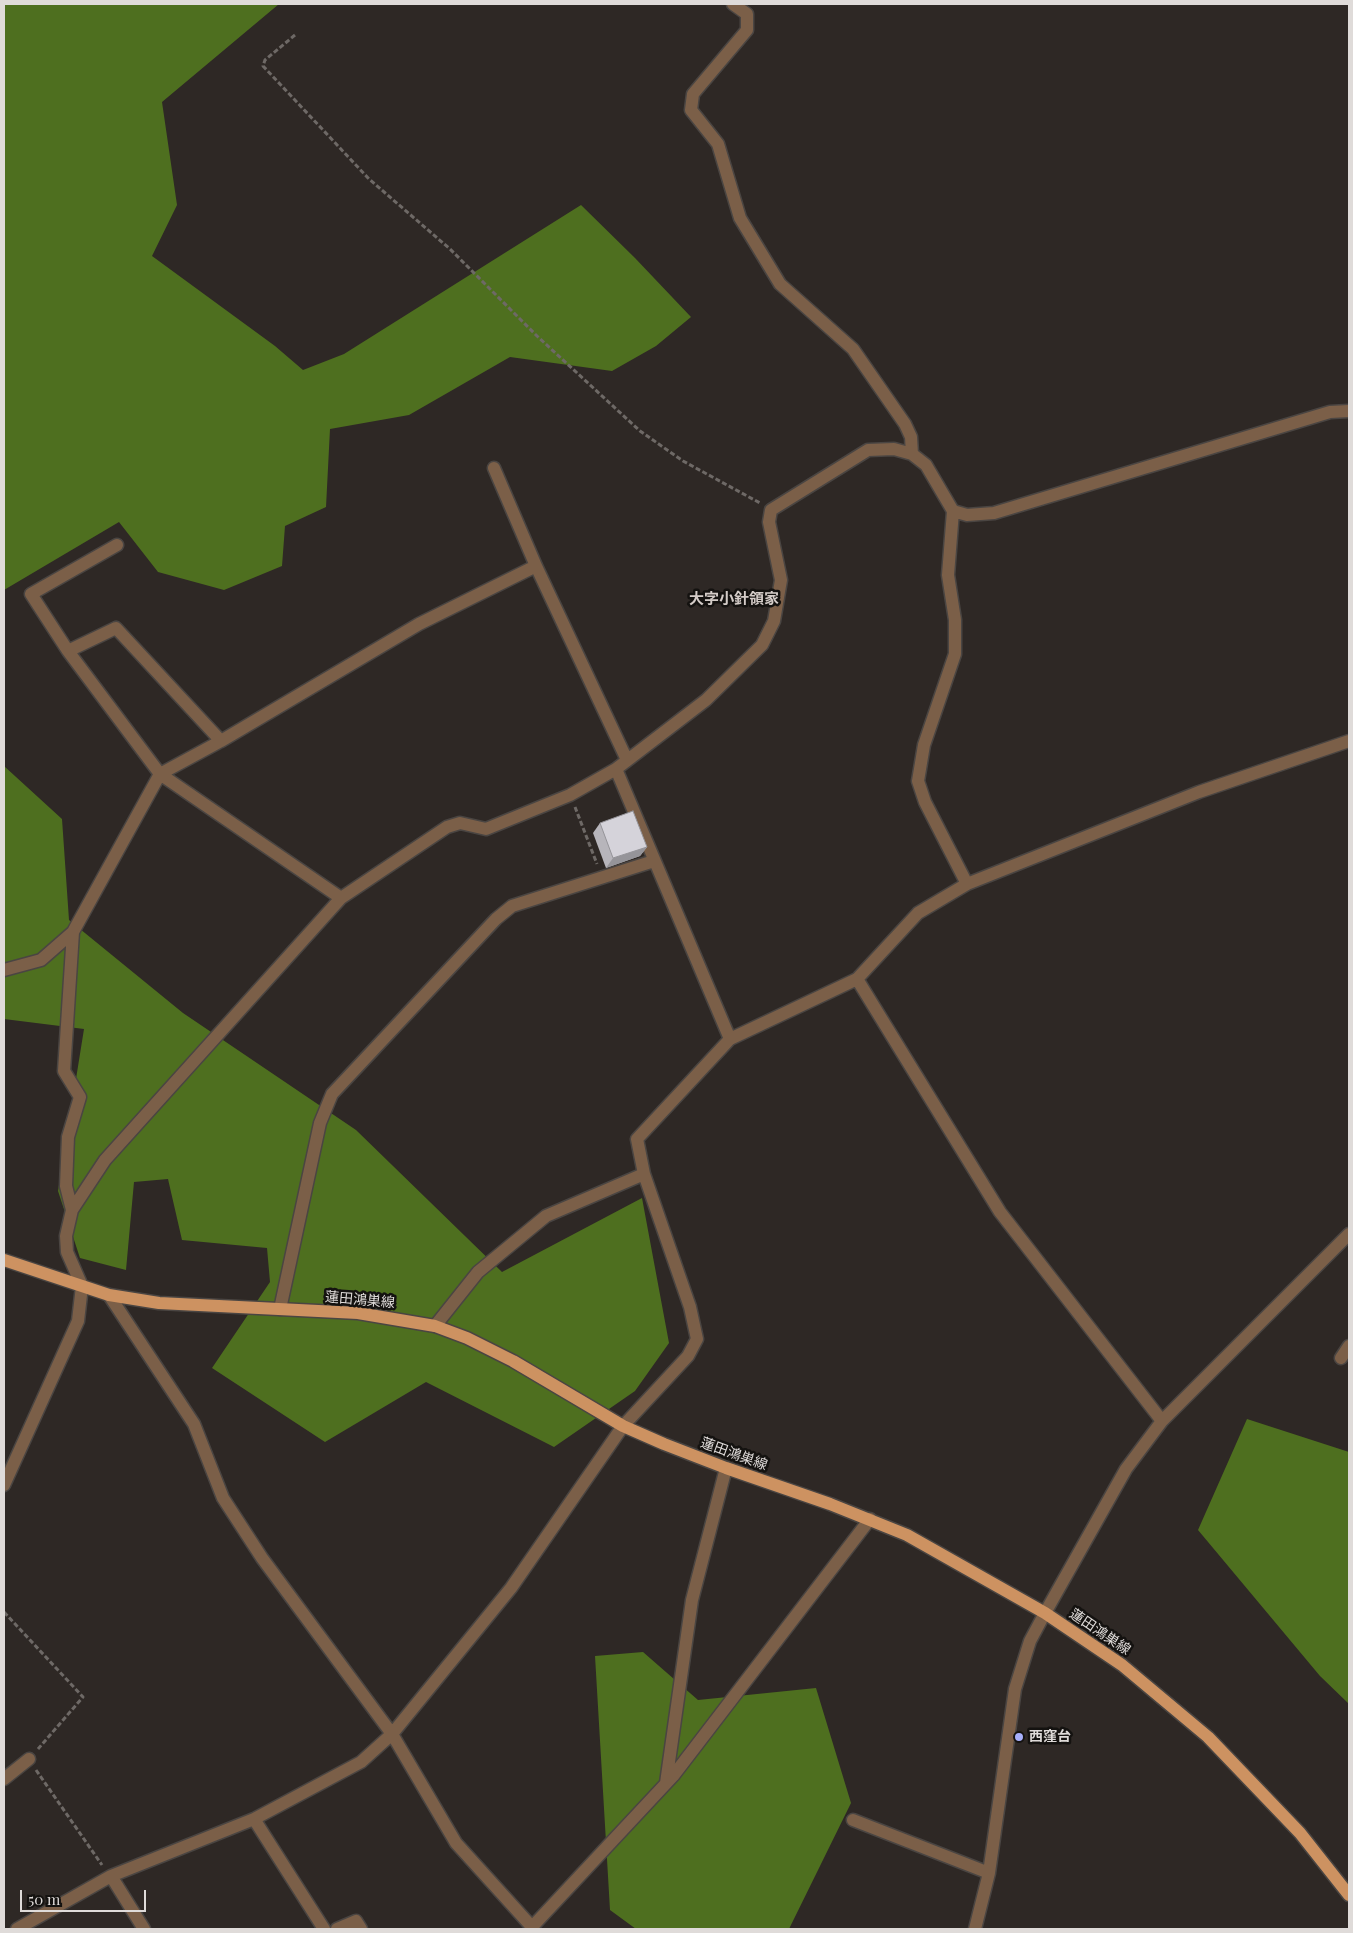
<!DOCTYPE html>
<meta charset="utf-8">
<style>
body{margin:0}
#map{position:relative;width:1353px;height:1933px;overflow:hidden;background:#2e2825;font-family:"Playfair Display",serif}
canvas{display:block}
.frame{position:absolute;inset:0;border:5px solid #dfdbd9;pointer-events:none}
.scale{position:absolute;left:20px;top:1890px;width:126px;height:22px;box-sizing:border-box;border:2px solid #dfdbd9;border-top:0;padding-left:6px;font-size:15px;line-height:18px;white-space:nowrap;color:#dfdbd9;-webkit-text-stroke:4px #141210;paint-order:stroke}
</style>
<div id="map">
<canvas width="1353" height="1933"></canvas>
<div class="frame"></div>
<div class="scale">50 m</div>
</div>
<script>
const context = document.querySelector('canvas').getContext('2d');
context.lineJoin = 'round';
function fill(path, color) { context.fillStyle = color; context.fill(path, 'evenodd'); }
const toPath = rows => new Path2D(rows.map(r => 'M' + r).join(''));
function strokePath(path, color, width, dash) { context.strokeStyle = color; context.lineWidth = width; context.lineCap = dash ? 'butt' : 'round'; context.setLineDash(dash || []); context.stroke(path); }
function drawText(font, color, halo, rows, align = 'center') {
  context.font = font + ' "Playfair Display","Noto Sans JP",serif'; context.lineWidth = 5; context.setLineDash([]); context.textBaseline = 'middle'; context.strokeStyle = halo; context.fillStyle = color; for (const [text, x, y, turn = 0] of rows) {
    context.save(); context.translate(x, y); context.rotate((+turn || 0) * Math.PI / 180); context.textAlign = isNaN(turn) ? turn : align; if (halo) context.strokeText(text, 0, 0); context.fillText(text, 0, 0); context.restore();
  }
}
const forest = toPath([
 [4,4,279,4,162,102,177,205,152,256,275,346,303,370,344,354,581,205,635,258,691,317,656,346,612,371,510,357,409,415,330,429,326,507,285,526,282,566,224,590,158,572,119,522,4,590],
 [4,766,62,819,69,920,183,1013,356,1130,502,1272,642,1198,669,1343,635,1391,554,1447,426,1382,325,1442,212,1368,270,1282,267,1248,182,1240,168,1179,134,1182,126,1270,80,1258,58,1191,84,1029,4,1019],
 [1247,1419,1349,1452,1349,1704,1320,1676,1198,1530],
 [643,1652,698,1700,816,1688,851,1803,789,1929,636,1929,610,1910,595,1656]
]);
const path = toPath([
 [295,35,265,60,263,66,369,179,450,249,537,336,640,431,683,461,760,503],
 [575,807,597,864],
 [4,1612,83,1697,38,1749],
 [36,1770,102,1865]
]);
const minor = toPath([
 [733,4,747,14,747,30,693,94,691,110,718,144,740,218,780,284,853,349,905,424,911,437,912,454],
 [494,468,536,566,627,760],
 [953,511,967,515,994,513,1330,412,1349,411],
 [68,651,31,594,117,545],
 [616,769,730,1039],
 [341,898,160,774,68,651,116,628,221,741,419,624,536,566],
 [4,970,41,960,73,932,160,774,221,741],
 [857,979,1000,1212,1162,1421],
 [644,1174,637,1139,730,1039,857,979,918,913,967,884,1199,792,1349,741],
 [72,1210,66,1186,68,1137,80,1097,64,1071,73,932],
 [109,1295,194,1424,223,1498,262,1558,392,1734,456,1843,532,1927,531,1929],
 [280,1309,320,1123,332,1094,496,919,512,906,654,861],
 [1341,1358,1349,1346],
 [4,1485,78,1321,82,1286,67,1252,66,1236,72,1210,105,1160,341,898,447,827,460,823,486,829,570,795,616,769,706,700,762,645,774,621,781,580,769,522,771,510,868,450,894,449,912,454,926,465,953,511,948,575,955,620,955,654,924,745,918,781,925,802,967,884],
 [4,1779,29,1759],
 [666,1783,692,1600,726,1468],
 [254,1819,324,1929],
 [853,1820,989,1873],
 [111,1876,144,1929],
 [532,1927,673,1776,870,1519],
 [17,1929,111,1876,254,1819,361,1762,392,1734,511,1588,623,1426,688,1356,697,1339,690,1307,644,1174,546,1216,478,1272,435,1326],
 [337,1929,356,1921,361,1929],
 [975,1929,989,1873,1015,1689,1030,1641,1045,1613,1126,1469,1162,1421,1349,1234]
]);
const major = toPath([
 [4,1260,109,1295,159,1303,358,1313,435,1326,467,1338,513,1361,623,1426,664,1444,726,1468,830,1504,907,1535,1045,1613,1122,1665,1208,1737,1300,1833,1349,1895]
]);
const wall = toPath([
 [600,823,647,847,640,856,606,868,593,833]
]);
const shadedWall = toPath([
 [647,847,640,856,606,868,613,858]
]);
const building = toPath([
 [633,811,647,847,613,858,600,823,633,811]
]);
const markers = [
 [1019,1737,5,"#a8b0fc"]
];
const streetNames = [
 ["蓮田鴻巣線",360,1300,5],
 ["蓮田鴻巣線",734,1454,20],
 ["蓮田鴻巣線",1100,1632,34]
];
const poiNames = [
 ["西窪台",1029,1737]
];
const neighbourhoodNames = [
 ["大字小針領家",734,599]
];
fill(forest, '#4e6f1f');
strokePath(minor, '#4a4542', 15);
strokePath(major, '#4a4542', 15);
strokePath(path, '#6e6966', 3, [5, 2.5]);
strokePath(minor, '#7b5f48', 12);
strokePath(major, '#cd9261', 12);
fill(wall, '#b7b5bb');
fill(shadedWall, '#959499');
fill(building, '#d5d3da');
strokePath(building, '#959499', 1);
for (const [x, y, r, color] of markers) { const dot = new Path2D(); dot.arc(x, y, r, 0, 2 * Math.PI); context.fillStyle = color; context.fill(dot); strokePath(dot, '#141210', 2); }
drawText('14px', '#dfdbd9', '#141210', streetNames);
drawText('bold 14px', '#dfdbd9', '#141210', poiNames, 'left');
drawText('bold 15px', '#d4ccc8', '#141210', neighbourhoodNames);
</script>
